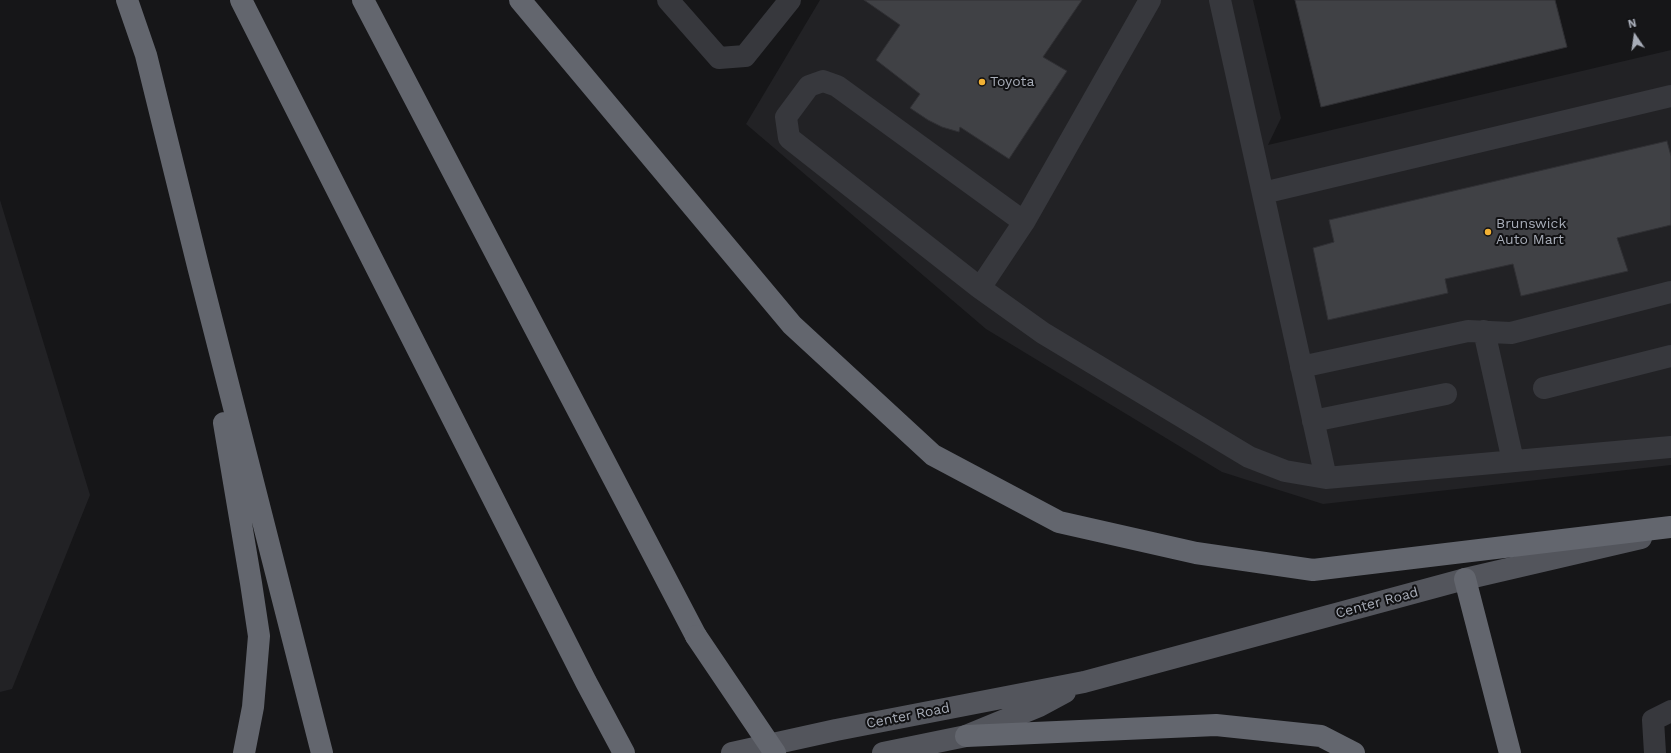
<!DOCTYPE html>
<style>
body{margin:0}
#map{position:relative;width:1671px;height:753px;overflow:hidden;background:#161618;font-family:"Work Sans",sans-serif}
canvas{display:block}
.north{position:absolute;left:1615px;top:16px;width:40px;height:40px;-webkit-text-stroke:3px #111113;paint-order:stroke;rotate:347deg;font-size:11px;font-weight:700;line-height:16px;text-align:center;color:#a8adb8}
.north::after{content:'';display:block;margin:auto;width:14px;height:18px;background:#a8adb8;clip-path:polygon(50% 0,100% 100%,50% 72%,0 100%)}
</style>
<div id="map">
<canvas width="1671" height="753"></canvas>
<div class="north">N</div>
</div>
<script>
const context = document.querySelector('canvas').getContext('2d');
context.lineJoin = 'round';
function fill(path, color) { context.fillStyle = color; context.fill(path, 'evenodd'); }
const toPath = rows => new Path2D(rows.map(r => 'M' + r).join(''));
function strokePath(path, color, width, dash) { context.strokeStyle = color; context.lineWidth = width; context.lineCap = dash ? 'butt' : 'round'; context.setLineDash(dash || []); context.stroke(path); }
function drawText(font, color, halo, rows, align = 'center') {
  context.font = font + ' "Work Sans",sans-serif'; context.lineWidth = 4; context.setLineDash([]); context.textBaseline = 'middle'; context.strokeStyle = halo; context.fillStyle = color; for (const [text, x, y, turn = 0] of rows) {
    context.save(); context.translate(x, y); context.rotate((+turn || 0) * Math.PI / 180); context.textAlign = isNaN(turn) ? turn : align; if (halo) context.strokeText(text, 0, 0); context.fillText(text, 0, 0); context.restore();
  }
}
const built = toPath([
 [820,0,1253,0,1281,118,1268,145,1671,50,1671,465,1323,504,1222,472,986,329,746,124],
 [0,200,90,495,12,689,0,692]
]);
const building = toPath([
 [864,0,1082,0,1043,57,1067,71,1009,159,960,127,959,132,942,127,928,120,910,108,920,94,876,60,900,25,864,0],
 [1295,0,1555,0,1567,47,1321,107,1295,0],
 [1667,141,1671,156,1671,225,1617,238,1628,271,1521,296,1513,264,1445,279,1448,293,1328,320,1313,248,1334,242,1329,220,1667,141]
]);
const minor = toPath([
 [668,0,719,58,745,56,790,0],
 [1150,0,1024,222,980,288,1043,333,1249,457,1285,471,1326,478],
 [1220,0,1326,478,1671,447],
 [1263,193,1671,96],
 [980,288,789,138,786,117,809,86,823,81,837,86,1024,222],
 [1484,331,1513,461],
 [1301,367,1468,331,1511,333,1671,292],
 [1544,388,1671,356],
 [1313,421,1446,394],
 [1655,753,1653,720,1671,711]
]);
const major = toPath([
 [732,753,836,730,1084,682,1465,579,1641,538],
 [883,753,966,736,1039,706,1065,692]
]);
const highway = toPath([
 [127,0,146,55,198,266,322,753],
 [241,0,586,682,624,753],
 [363,0,696,636],
 [520,0,792,325,933,455,1059,522,1196,553,1313,570,1671,527],
 [224,423,251,583,259,636,253,707,244,753],
 [1465,579,1510,753],
 [966,736,1216,725,1321,736,1354,753]
]);
const highwayBridge = toPath([
 [696,636,775,753]
]);
const markers = [
 [982,82,4,"#f2b134"],
 [1488,232,4,"#f2b134"]
];
const poiNames = [
 ["Toyota",990,82],
 ["Brunswick",1496,224],
 ["Auto Mart",1496,240]
];
const streetNames = [
 ["Center Road",1377,603,-15],
 ["Center Road",908,716,-11]
];
fill(built, '#222225');
fill(building, '#404145');
strokePath(building, '#303034', 1);
strokePath(minor, '#37383d', 22);
strokePath(major, '#53555c', 22);
strokePath(highway, '#63666e', 22);
strokePath(highwayBridge, '#63666e', 22);
for (const [x, y, r, color] of markers) { const dot = new Path2D(); dot.arc(x, y, r, 0, 2 * Math.PI); context.fillStyle = color; context.fill(dot); strokePath(dot, '#111113', 1.5); }
drawText('14px', '#a8adb8', '#111113', poiNames, 'left');
drawText('14px', '#a8adb8', '#111113', streetNames);
</script>
